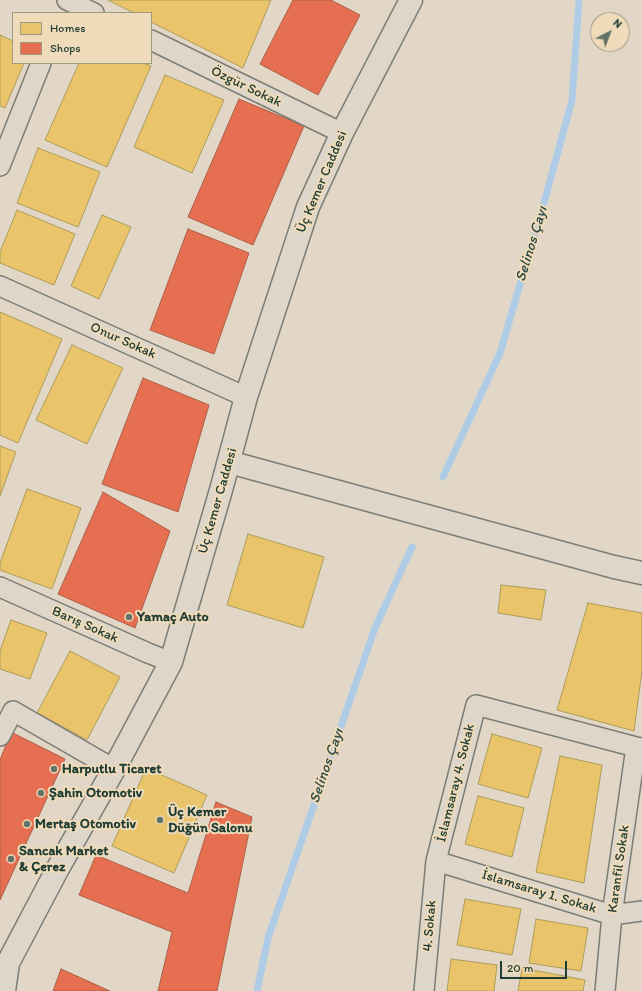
<!DOCTYPE html>
<meta charset="utf-8">
<style>
body{margin:0}
#map{position:relative;width:642px;height:991px;overflow:hidden;background:#e2d7c6;font-family:Itim,sans-serif}
canvas{display:block}
.legend{position:absolute;left:12px;top:12px;width:140px;height:52px;box-sizing:border-box;background:#efdab9;border:1px solid #9c9b84;margin:0;padding:5px 7px;list-style:none;font-size:12px;color:#1f3d34}
.legend li{display:flex;align-items:center;gap:8px;height:20px}
.legend b{width:20px;border:1px solid #9c9b84}
.north{position:absolute;left:590px;top:12px;width:40px;height:40px;box-sizing:border-box;background:#efdab9;border:1px solid #9c9b84;border-radius:50%;rotate:42deg;font-size:11px;font-weight:700;line-height:16px;text-align:center;color:#1f3d34}
.north::after{content:'';display:block;margin:auto;width:14px;height:18px;background:#637367;clip-path:polygon(50% 0,100% 100%,50% 72%,0 100%)}
.scale{position:absolute;left:500px;top:961px;width:67px;height:18px;box-sizing:border-box;border:2px solid #1f3d34;border-top:0;padding-left:5px;font-size:12px;line-height:14px;white-space:nowrap;color:#1f3d34;-webkit-text-stroke:3px #efdab9;paint-order:stroke}
</style>
<div id="map">
<canvas width="642" height="991"></canvas>
<ul class="legend">
<li><b style="height:11px;background:#e9c46a"></b>Homes</li>
<li><b style="height:11px;background:#e76f51"></b>Shops</li>
</ul>
<div class="north">N</div>
<div class="scale">20 m</div>
</div>
<script>
const context = document.querySelector('canvas').getContext('2d');
context.lineJoin = 'round';
function fill(path, color) { context.fillStyle = color; context.fill(path, 'evenodd'); }
const toPath = rows => new Path2D(rows.map(r => 'M' + r).join(''));
function strokePath(path, color, width, dash) { context.strokeStyle = color; context.lineWidth = width; context.lineCap = dash ? 'butt' : 'round'; context.setLineDash(dash || []); context.stroke(path); }
function drawText(font, color, halo, rows, align = 'center') {
  context.font = font + ' Itim,sans-serif'; context.lineWidth = 4; context.setLineDash([]); context.textBaseline = 'middle'; context.strokeStyle = halo; context.fillStyle = color; for (const [text, x, y, turn = 0] of rows) {
    context.save(); context.translate(x, y); context.rotate((+turn || 0) * Math.PI / 180); context.textAlign = isNaN(turn) ? turn : align; if (halo) context.strokeText(text, 0, 0); context.fillText(text, 0, 0); context.restore();
  }
}
const homes = toPath([
 [108,0,271,0,243,68,151,22,151,13,134,13,108,0],
 [0,35,13,41,13,63,24,63,5,108,0,106,0,35],
 [79,63,143,63,151,66,107,167,45,140,79,63],
 [165,75,224,100,192,173,134,147,165,75],
 [38,148,100,172,78,227,17,203,38,148],
 [17,210,75,234,54,285,0,263,0,252,17,210],
 [102,215,131,227,99,299,71,286,102,215],
 [0,312,62,339,18,443,0,435,0,312],
 [72,345,123,368,87,444,36,420,72,345],
 [0,446,16,452,0,496,0,446],
 [27,489,81,508,52,589,0,570,0,563,27,489],
 [248,534,324,557,303,628,227,605,248,534],
 [501,585,546,590,541,620,498,613,501,585],
 [588,603,642,613,642,671,634,731,557,710,588,603],
 [11,620,47,633,30,679,0,669,0,651,11,620],
 [70,651,120,677,87,740,37,713,70,651],
 [492,734,542,748,528,798,478,784,492,734],
 [560,756,602,765,584,883,536,872,560,756],
 [146,768,207,795,174,873,112,846,146,768],
 [478,796,524,808,512,857,465,844,478,796],
 [465,899,521,909,512,955,457,945,465,899],
 [536,919,588,928,581,971,529,963,536,919],
 [451,959,497,965,494,991,447,991,451,959],
 [522,968,585,980,583,991,518,991,522,968]
]);
const shops = toPath([
 [293,0,331,0,360,15,318,95,260,64,293,0],
 [239,99,304,126,253,245,188,217,239,99],
 [188,229,249,253,214,354,150,330,188,229],
 [143,378,209,405,178,512,102,484,143,378],
 [103,492,170,531,135,628,58,594,103,492],
 [11,732,65,759,0,900,0,760,11,732],
 [216,802,252,817,217,991,158,991,172,932,79,895,96,855,188,893,216,802],
 [61,969,110,991,53,991,61,969]
]);
const stream = toPath([
 [443,477,500,353,547,192,572,100,579,0],
 [257,991,268,938,375,628,412,547]
]);
const minor = toPath([
 [67,0,94,13],
 [151,40,342,133],
 [0,166,41,63],
 [0,286,246,397],
 [0,587,148,653,171,662],
 [0,736,13,711,114,769],
 [436,861,612,915,642,911],
 [424,991,436,861,476,705,636,747,642,748],
 [605,991,612,915,636,747]
]);
const secondary = toPath([
 [229,462,614,567,642,573],
 [4,991,8,963,57,870,114,769,171,662,221,490,246,397,308,207,342,133,411,0]
]);
const markers = [
 [129,617,4,"#637367"],
 [54,769,4,"#637367"],
 [41,793,4,"#637367"],
 [160,820,4,"#637367"],
 [27,824,4,"#637367"],
 [11,859,4,"#637367"]
];
const streetNames = [
 ["Özgür Sokak",246,87,26],
 ["Üç Kemer Caddesi",322,182,-67],
 ["Onur Sokak",123,341,24],
 ["Üç Kemer Caddesi",218,501,-74],
 ["Barış Sokak",85,625,24],
 ["İslamsaray 4. Sokak",456,783,-76],
 ["Karanfil Sokak",619,869,-82],
 ["İslamsaray 1. Sokak",539,892,17],
 ["4. Sokak",430,926,-85]
];
const poiNames = [
 ["Yamaç Auto",137,617],
 ["Harputlu Ticaret",62,769],
 ["Şahin Otomotiv",49,793],
 ["Üç Kemer",168,812],
 ["Düğün Salonu",168,828],
 ["Mertaş Otomotiv",35,824],
 ["Sancak Market",19,851],
 ["& Çerez",19,867]
];
const waterNames = [
 ["Selinos Çayı",532,244,-73],
 ["Selinos Çayı",327,766,-71]
];
fill(homes, '#e9c46a');
strokePath(homes, '#ac9c5a', 1);
fill(shops, '#e76f51');
strokePath(shops, '#ab6048', 1);
strokePath(stream, '#afcce6', 7);
strokePath(minor, '#7c7d74', 22);
strokePath(secondary, '#7c7d74', 25);
strokePath(minor, '#ded6ca', 19);
strokePath(secondary, '#ded6ca', 22);
for (const [x, y, r, color] of markers) { const dot = new Path2D(); dot.arc(x, y, r, 0, 2 * Math.PI); context.fillStyle = color; context.fill(dot); strokePath(dot, '#efdab9', 1.5); }
drawText('14px', '#1f3d34', '#efdab9', streetNames);
drawText('bold 14px', '#1f3d34', '#efdab9', poiNames, 'left');
drawText('italic 15px', '#2b4b47', '#efdab9', waterNames);
</script>
